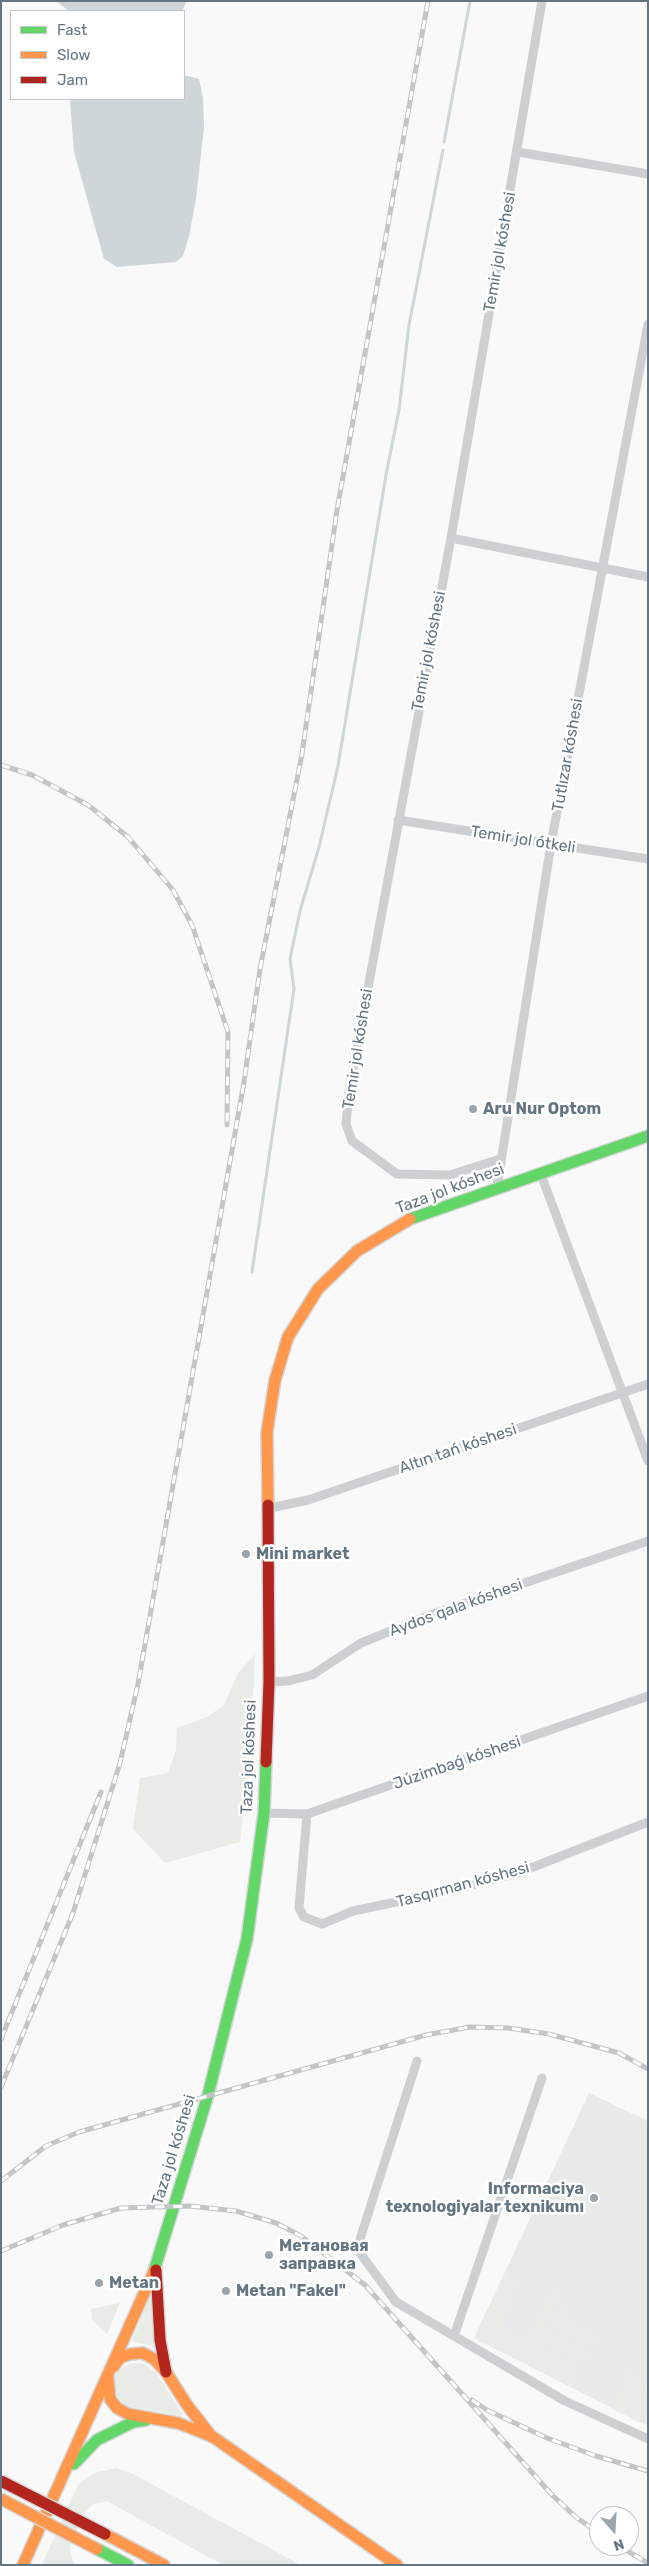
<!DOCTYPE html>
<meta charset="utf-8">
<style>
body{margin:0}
#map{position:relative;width:649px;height:2566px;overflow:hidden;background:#f9f9f9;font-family:Rubik,sans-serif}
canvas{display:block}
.frame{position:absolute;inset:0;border:2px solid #657683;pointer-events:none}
.legend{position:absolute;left:10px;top:10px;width:175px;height:90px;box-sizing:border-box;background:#fff;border:1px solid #c1c8cd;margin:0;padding:6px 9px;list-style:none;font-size:15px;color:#657683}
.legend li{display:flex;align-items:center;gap:10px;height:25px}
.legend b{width:25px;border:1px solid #c1c8cd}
.north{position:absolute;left:589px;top:2506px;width:50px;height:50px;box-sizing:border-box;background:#fff;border:1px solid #c1c8cd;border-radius:50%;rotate:161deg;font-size:14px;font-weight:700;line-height:20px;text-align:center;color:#657683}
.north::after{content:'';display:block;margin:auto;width:18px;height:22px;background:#99a4ac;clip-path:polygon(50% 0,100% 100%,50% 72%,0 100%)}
</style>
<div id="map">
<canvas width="649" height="2566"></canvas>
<div class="frame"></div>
<ul class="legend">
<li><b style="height:6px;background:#63d668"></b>Fast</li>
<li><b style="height:6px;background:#ff974d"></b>Slow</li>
<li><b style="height:6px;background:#b3261e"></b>Jam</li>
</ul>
<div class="north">N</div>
</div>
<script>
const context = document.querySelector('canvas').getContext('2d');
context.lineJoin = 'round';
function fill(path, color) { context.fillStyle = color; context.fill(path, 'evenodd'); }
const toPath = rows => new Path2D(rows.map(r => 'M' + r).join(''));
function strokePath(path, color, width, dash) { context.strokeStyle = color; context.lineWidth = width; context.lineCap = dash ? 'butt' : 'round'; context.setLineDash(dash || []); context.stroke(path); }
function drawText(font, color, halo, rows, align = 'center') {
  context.font = font + ' Rubik,sans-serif'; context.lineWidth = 5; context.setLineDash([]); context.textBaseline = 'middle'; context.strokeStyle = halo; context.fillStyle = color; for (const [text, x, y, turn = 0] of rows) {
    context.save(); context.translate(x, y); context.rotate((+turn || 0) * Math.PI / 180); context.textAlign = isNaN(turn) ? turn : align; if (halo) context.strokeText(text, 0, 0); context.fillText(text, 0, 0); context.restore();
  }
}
const built = toPath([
 [589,2093,648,2121,648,2426,474,2338]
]);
const green = toPath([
 [255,1654,251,1740,240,1842,165,1863,133,1829,140,1778,168,1773,176,1750,177,1728,207,1717,224,1705,238,1673],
 [504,2275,518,2284,500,2326,529,2340,553,2288,560,2291,535,2346,581,2368,571,2387,474,2338],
 [150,2295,154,2347,132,2341],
 [120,2303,107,2334,92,2320,91,2309],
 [563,2304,569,2307,563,2319,598,2338,593,2346,552,2325],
 [547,2330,590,2351,584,2364,541,2342],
 [131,2363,144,2364,156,2373,184,2416,126,2406,117,2396,113,2381,118,2370],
 [629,2370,648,2380,648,2396,622,2383],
 [621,2388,648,2402,648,2409,641,2423,611,2408],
 [116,2468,131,2473,301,2565,223,2565,107,2501,93,2504,85,2512,69,2546,73,2562,76,2565,42,2565,78,2485,94,2473]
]);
const water = toPath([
 [56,1,187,1,182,11,69,11],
 [184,75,199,79,203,98,204,127,196,199,189,236,183,256,176,262,117,267,104,259,74,152,70,101,74,99,184,99]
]);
const stream = toPath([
 [444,142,470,1],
 [252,1272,294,989,290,959,300,911,319,847,338,766,386,475,399,410,409,325,443,150]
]);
const street = toPath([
 [518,152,648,174],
 [451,538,648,577],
 [398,820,648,859],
 [500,1159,450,1175,397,1174,352,1141,346,1124,349,1091,451,538,542,1],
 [540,1172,648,1461],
 [497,1187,551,844,648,324],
 [266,1509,308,1500,648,1384],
 [269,1682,288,1681,312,1675,361,1643,430,1615,648,1541],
 [264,1813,307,1814,648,1696],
 [307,1814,299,1908,304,1917,322,1924,353,1911,453,1890,518,1873,648,1822],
 [417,2061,360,2239,360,2253,396,2302,565,2401,648,2439],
 [454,2336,542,2078]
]);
const fast = toPath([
 [410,1219,648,1136],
 [154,2271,208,2095,247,1939,264,1813,266,1762],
 [74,2464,97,2440,133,2422,146,2420],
 [97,2549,128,2565]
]);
const slow = toPath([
 [268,1505,267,1432,275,1380,288,1337,318,1289,357,1251,410,1219],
 [113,2367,120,2358,130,2354,143,2353,154,2359,166,2372,187,2405,212,2437],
 [108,2378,110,2399,117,2408,128,2414,178,2423,213,2437,397,2565],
 [105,2534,164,2565],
 [23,2565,154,2271]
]);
const jam = toPath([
 [266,1762,269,1682,268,1505],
 [156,2270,160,2340,166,2372]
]);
const rail = toPath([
 [1,765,32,775,88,805,128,837,173,890,192,925,228,1032,227,1125],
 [1,2039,101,1792],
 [1,2087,73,1913,120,1763,138,1684,244,1082,260,969,302,754,337,510,428,1],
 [1,2181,46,2146,79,2132,426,2035,470,2027,508,2028,549,2034,619,2053,648,2069],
 [1,2251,63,2225,121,2208,190,2206,236,2211,276,2223,301,2236,365,2285,553,2496,577,2518,599,2533],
 [472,2400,487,2410,547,2438,596,2456,648,2471],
 [619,2546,648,2563]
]);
const slowBridge = toPath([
 [1,2499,97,2549]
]);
const jamBridge = toPath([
 [1,2481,105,2534]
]);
const markers = [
 [473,1109,5,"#99a4ac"],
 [246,1554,5,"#99a4ac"],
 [594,2198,5,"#99a4ac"],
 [269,2255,5,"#99a4ac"],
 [99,2283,5,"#99a4ac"],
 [226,2291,5,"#99a4ac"]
];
const streetNames = [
 ["Temir jol kóshesi",500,252,-80],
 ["Temir jol kóshesi",429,651,-79],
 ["Tutlızar kóshesi",568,755,-80],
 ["Temir jol ótkeli",523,840,9],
 ["Temir jol kóshesi",358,1049,-81],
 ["Taza jol kóshesi",450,1189,-21],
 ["Altın tań kóshesi",458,1449,-19],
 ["Aydos qala kóshesi",456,1608,-20],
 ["Taza jol kóshesi",249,1757,-88],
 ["Júzimbaǵ kóshesi",457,1763,-19],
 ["Tasqırman kóshesi",463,1885,-15],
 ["Taza jol kóshesi",174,2150,-73]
];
const poiNames = [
 ["Aru Nur Optom",483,1109],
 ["Mini market",256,1554],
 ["Informaciya",584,2189,"right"],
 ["texnologiyalar texnikumı",584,2207,"right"],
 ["Метановая",279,2246],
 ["заправка",279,2264],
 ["Metan",109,2283],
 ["Metan \"Fakel\"",236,2291]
];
fill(built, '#e8e9e9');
fill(green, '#e8ebe6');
fill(water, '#ced6d9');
strokePath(stream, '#ced6d9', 3);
strokePath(fast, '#d5d6d7', 14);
strokePath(slow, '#d5d6d7', 14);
strokePath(jam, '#d5d6d7', 14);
strokePath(street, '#cecfd0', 9);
strokePath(fast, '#63d668', 11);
strokePath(slow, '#ff974d', 11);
strokePath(jam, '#b3261e', 11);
strokePath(rail, '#c3c5c6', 5);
strokePath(rail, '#fff', 3, [9]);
strokePath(slowBridge, '#d5d6d7', 14, []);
strokePath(jamBridge, '#d5d6d7', 14, []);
strokePath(slowBridge, '#ff974d', 11);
strokePath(jamBridge, '#b3261e', 11);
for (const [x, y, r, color] of markers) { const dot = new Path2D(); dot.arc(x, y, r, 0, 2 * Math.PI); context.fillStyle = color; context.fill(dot); strokePath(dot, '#fff', 2); }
drawText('16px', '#657683', '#fff', streetNames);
drawText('bold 16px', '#657683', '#fff', poiNames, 'left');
</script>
